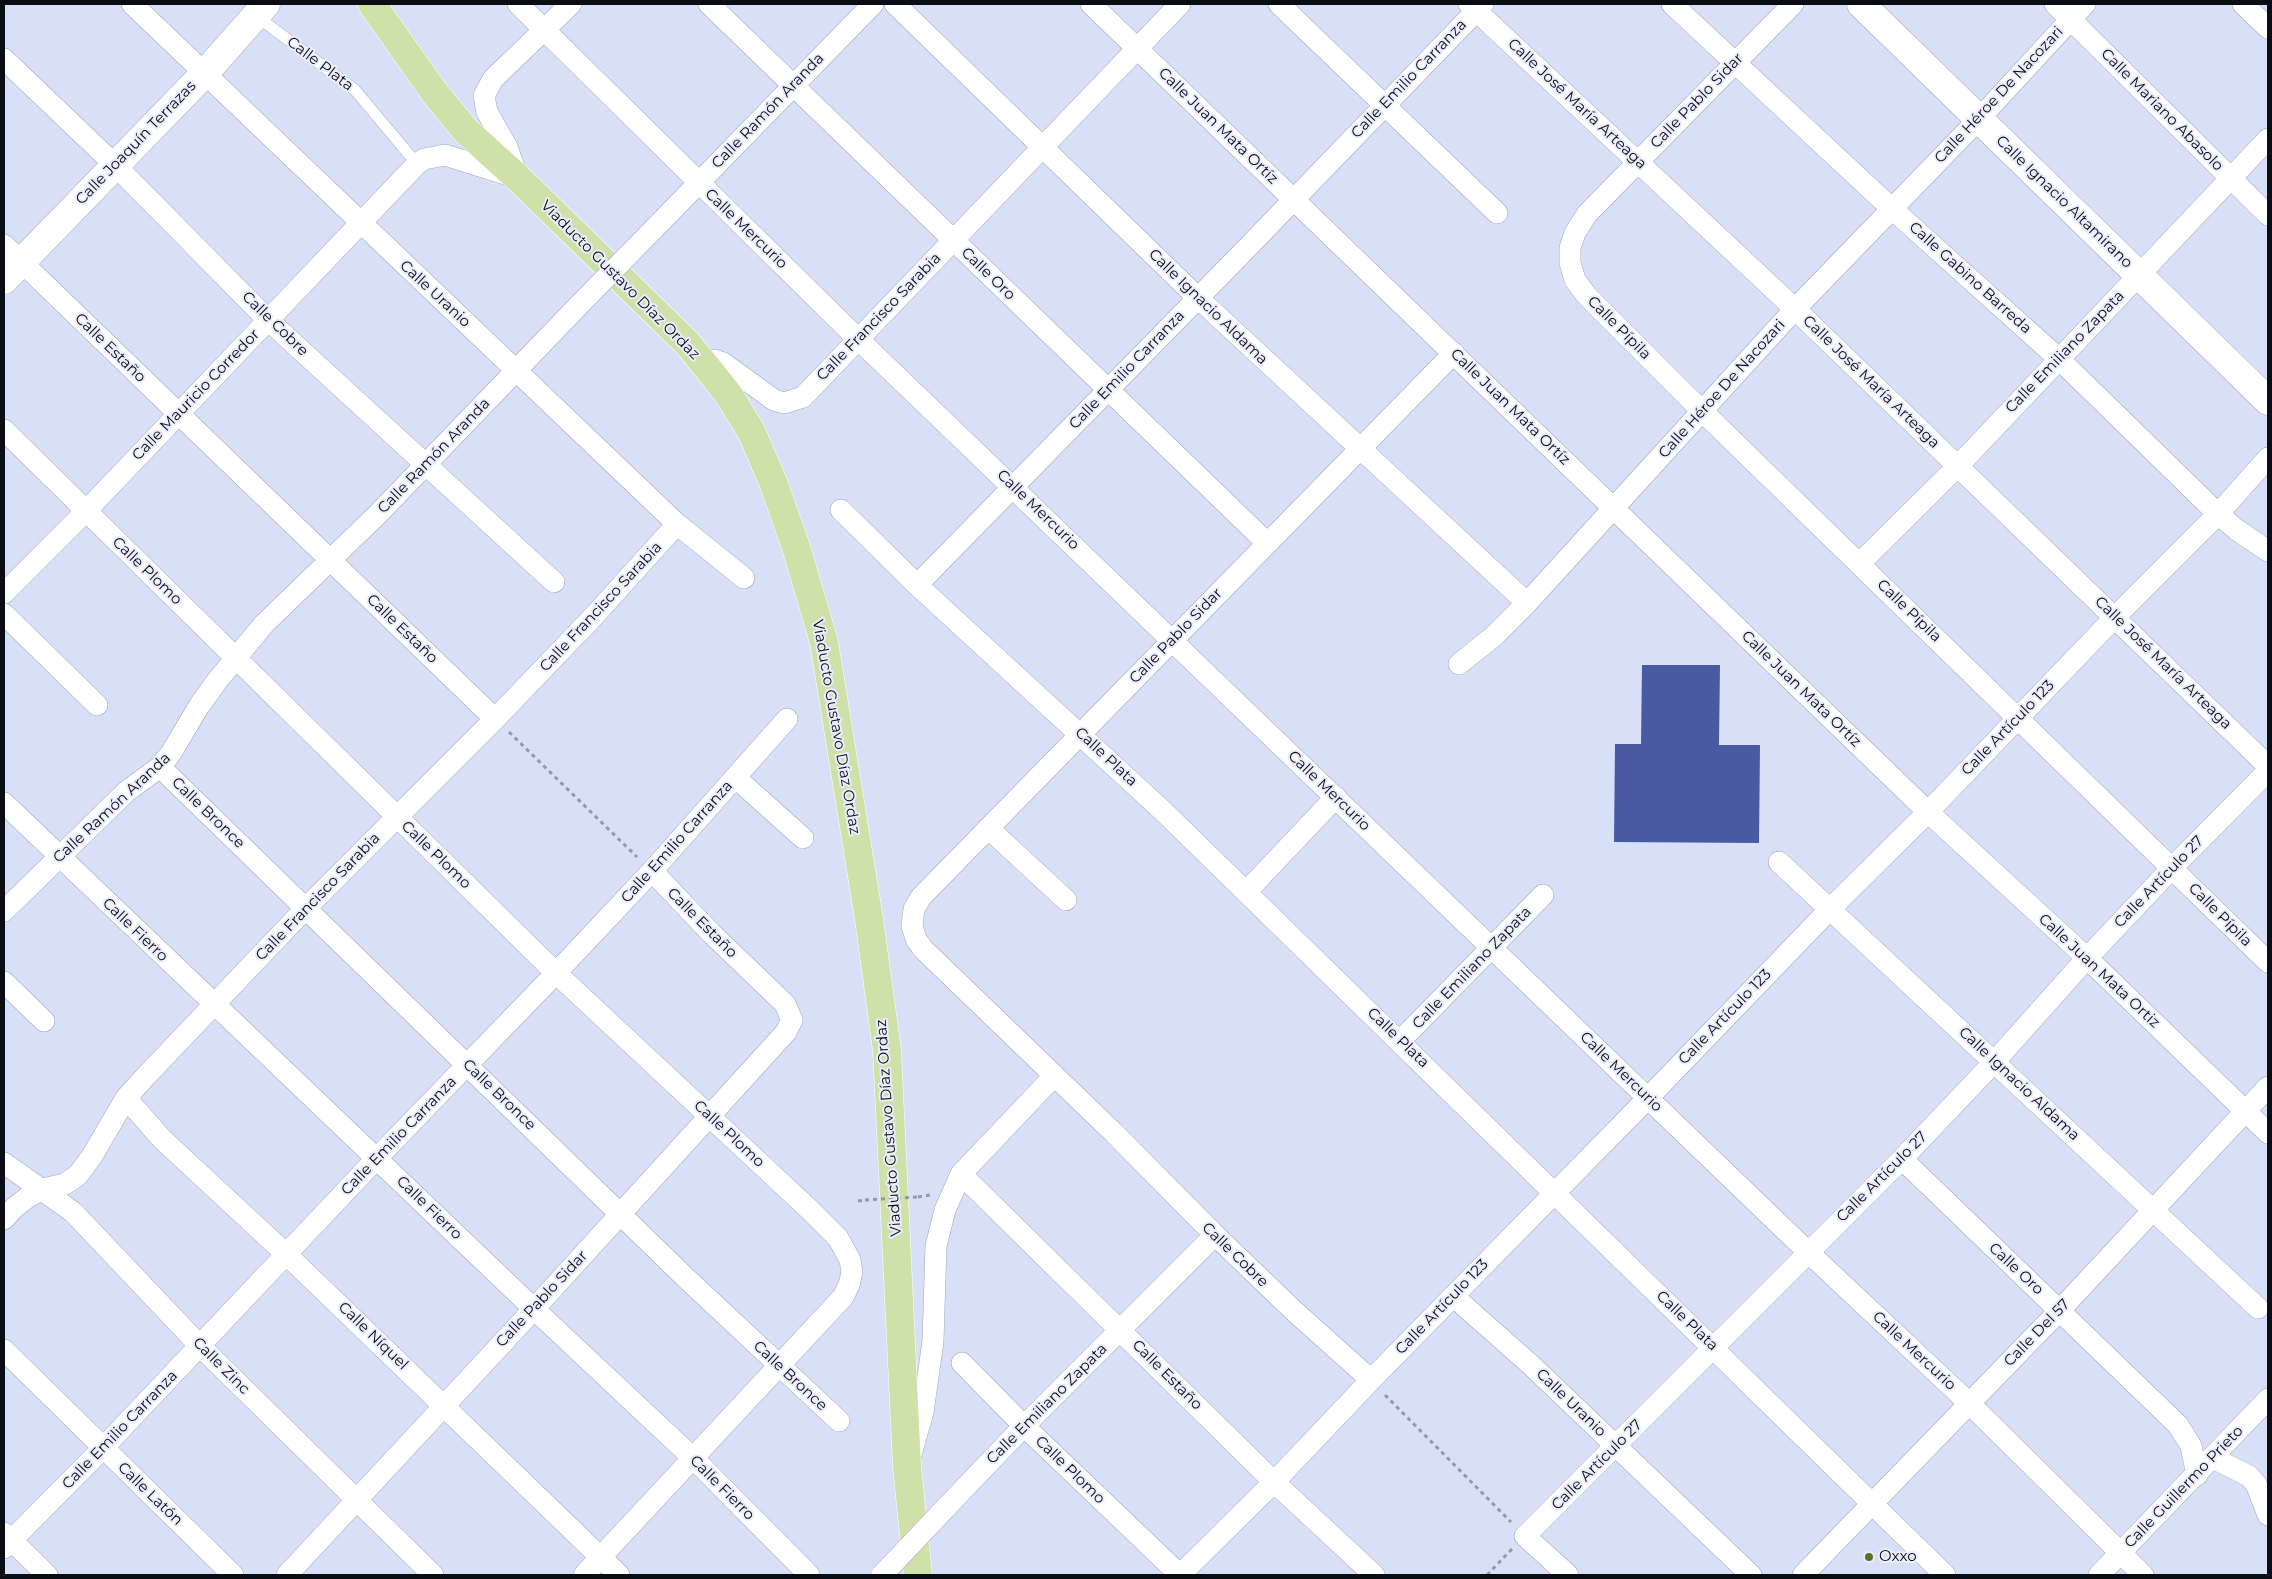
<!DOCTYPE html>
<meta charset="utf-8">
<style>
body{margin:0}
#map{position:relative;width:2272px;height:1579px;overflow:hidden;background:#d8e0f8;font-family:Montserrat,sans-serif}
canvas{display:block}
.frame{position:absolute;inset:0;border:5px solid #0b0d15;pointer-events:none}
</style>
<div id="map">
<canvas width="2272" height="1579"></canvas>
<div class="frame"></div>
</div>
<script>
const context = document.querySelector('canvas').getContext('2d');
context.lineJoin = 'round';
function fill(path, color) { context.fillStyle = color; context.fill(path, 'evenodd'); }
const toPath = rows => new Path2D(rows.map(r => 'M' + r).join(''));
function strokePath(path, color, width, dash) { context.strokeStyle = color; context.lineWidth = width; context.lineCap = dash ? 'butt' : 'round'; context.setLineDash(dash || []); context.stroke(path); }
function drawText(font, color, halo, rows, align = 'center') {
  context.font = font + ' Montserrat,sans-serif'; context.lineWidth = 4; context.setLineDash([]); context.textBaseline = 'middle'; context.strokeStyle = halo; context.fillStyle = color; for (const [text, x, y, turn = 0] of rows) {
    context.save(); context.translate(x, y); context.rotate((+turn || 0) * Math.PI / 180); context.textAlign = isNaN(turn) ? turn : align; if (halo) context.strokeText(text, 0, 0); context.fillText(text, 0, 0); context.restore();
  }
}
const building = toPath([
 [1642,665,1720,665,1719,745,1760,745,1759,843,1614,842,1615,744,1641,744]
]);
const path = toPath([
 [509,732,637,857],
 [918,1197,930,1195],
 [858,1201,865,1200],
 [1385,1395,1511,1522],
 [1487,1575,1512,1549]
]);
const service = toPath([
 [255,15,355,90,417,164]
]);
const minor = toPath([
 [132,4,677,524,744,578],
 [518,4,858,339,1808,1252,1969,1403,2143,1575],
 [709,4,1267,543],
 [895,4,1197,297,1527,603],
 [1091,4,1928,812,2087,958,2268,1133],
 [1279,4,1497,213],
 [1469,4,1795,309,2268,766],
 [1672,4,1891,208,2058,358,2218,514,2237,530,2268,551],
 [1793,4,1587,214,1575,233,1570,248,1570,263,1575,280,1587,296,1702,411,2268,962],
 [2055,4,2268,215],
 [2243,4,2268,28],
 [4,59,115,165,268,320,554,582],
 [518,178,507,147,487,112,484,96,493,79,571,4],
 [648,235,873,4],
 [4,245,495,719],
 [705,365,715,360,723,363,774,400,784,403,803,397,1180,4],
 [4,430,556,973,810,1210,838,1238,850,1260,852,1272,849,1285,843,1297,584,1575],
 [841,510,917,585,1163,811,1945,1575],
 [1860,563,1958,466,2268,139],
 [917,585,1247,248,1483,4],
 [4,593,86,511,417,164,424,159,445,155,515,177],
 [4,614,97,705],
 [1459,664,1494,636,1527,603,1795,309,1979,119,2085,4],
 [160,767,688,1280,839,1421],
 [736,778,803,838],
 [4,803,534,1309,694,1459,809,1575],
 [988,828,1066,900],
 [1779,862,2258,1308],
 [1246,892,1336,797],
 [4,911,127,791,160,767,171,753,199,706,217,681,264,624,378,514,581,303],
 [4,982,44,1021],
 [1400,1041,1543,895],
 [126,1098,162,1139,287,1255,619,1575],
 [1902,1159,2178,1425,2191,1446,2197,1475],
 [4,1163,73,1212,200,1346,433,1575],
 [961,1174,1274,1482,1374,1575],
 [4,1219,15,1207,28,1197,43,1189,65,1184,78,1175,92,1156,126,1098,145,1077,305,909,495,719,593,617,677,524],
 [1453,1296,1531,1365,1751,1575],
 [4,1350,233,1575],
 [962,1363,1024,1426,1180,1575],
 [1371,1380,1293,1310,1215,1235,1114,1133,923,949,916,939,912,926,914,909,921,897,1454,353],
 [911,1454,923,1412,933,1341,936,1246,945,1210,961,1174,1054,1076],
 [2213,1458,2249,1476,2256,1484,2268,1515],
 [956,1497,1024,1426,1215,1235],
 [4,1533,47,1575],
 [4,1548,103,1448,377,1158,556,973,652,871,787,719],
 [287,1575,534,1309,786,1032,792,1020,785,1004,711,933,652,871],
 [1180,1575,1274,1482,1371,1380,1648,1098,1830,909,1928,812,2115,617,2218,514,2268,458],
 [1568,1575,1525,1536,1902,1159,1995,1061,2087,958,2173,867,2268,771],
 [1803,1575,2060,1310,2268,1087],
 [2099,1575,2268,1399]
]);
const tertiary = toPath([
 [1861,4,2268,401],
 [4,280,205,73,266,4]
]);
const primary = toPath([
 [372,4,434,92,466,131,518,178,687,343,705,365,728,394,751,431,773,482,796,547,824,642,869,919,887,1050,907,1467,918,1575]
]);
const pathBridge = toPath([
 [865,1200,918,1197]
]);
const minorBridge = toPath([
 [581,303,648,235],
 [882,1575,956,1497]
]);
const markers = [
 [1869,1557,5,"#5a7122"]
];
const streetNames = [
 ["Calle Plata",320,64,37],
 ["Calle Emilio Carranza",1409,79,-46],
 ["Calle Héroe De Nacozari",1999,95,-47],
 ["Calle Pablo Sidar",1697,101,-46],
 ["Calle José María Arteaga",1577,104,43],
 ["Calle Mariano Abasolo",2162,110,45],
 ["Calle Ramón Aranda",768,111,-46],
 ["Calle Juan Mata Ortíz",1218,126,44],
 ["Calle Joaquín Terrazas",136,143,-46],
 ["Calle Ignacio Altamirano",2064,202,44],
 ["Calle Mercurio",746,229,44],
 ["Calle Oro",988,274,44],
 ["Calle Gabino Barreda",1970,278,42],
 ["Viaducto Gustavo Díaz Ordaz",620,280,45],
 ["Calle Uranio",435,294,43],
 ["Calle Ignacio Aldama",1208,307,44],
 ["Calle Francisco Sarabia",879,317,-46],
 ["Calle Cobre",275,324,44],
 ["Calle Pípila",1619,328,45],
 ["Calle Estaño",110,348,44],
 ["Calle Emiliano Zapata",2065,352,-46],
 ["Calle Emilio Carranza",1127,370,-46],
 ["Calle José María Arteaga",1871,382,44],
 ["Calle Héroe De Nacozari",1722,389,-48],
 ["Calle Mauricio Corredor",196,395,-46],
 ["Calle Juan Mata Ortíz",1510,407,44],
 ["Calle Ramón Aranda",434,456,-46],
 ["Calle Mercurio",1038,510,44],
 ["Calle Plomo",147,571,44],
 ["Calle Francisco Sarabia",601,607,-47],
 ["Calle Pípila",1909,611,44],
 ["Calle Estaño",402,629,44],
 ["Calle Pablo Sidar",1176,636,-46],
 ["Calle José María Arteaga",2163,663,44],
 ["Calle Juan Mata Ortíz",1801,689,44],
 ["Viaducto Gustavo Díaz Ordaz",836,727,80],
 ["Calle Artículo 123",2008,728,-46],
 ["Calle Plata",1106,757,43],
 ["Calle Mercurio",1329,791,44],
 ["Calle Ramón Aranda",112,808,-43],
 ["Calle Bronce",208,813,44],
 ["Calle Emilio Carranza",677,842,-48],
 ["Calle Plomo",436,855,44],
 ["Calle Artículo 27",2159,882,-46],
 ["Calle Francisco Sarabia",318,897,-46],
 ["Calle Pípila",2220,915,45],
 ["Calle Estaño",702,923,45],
 ["Calle Fierro",135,930,44],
 ["Calle Emiliano Zapata",1472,968,-46],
 ["Calle Juan Mata Ortiz",2099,971,43],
 ["Calle Artículo 123",1725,1017,-46],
 ["Calle Plata",1398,1038,44],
 ["Calle Mercurio",1621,1072,44],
 ["Calle Ignacio Aldama",2019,1084,43],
 ["Calle Bronce",499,1095,44],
 ["Viaducto Gustavo Díaz Ordaz",889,1128,-94],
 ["Calle Plomo",729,1134,43],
 ["Calle Emilio Carranza",399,1136,-46],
 ["Calle Artículo 27",1882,1177,-45],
 ["Calle Fierro",429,1208,44],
 ["Calle Cobre",1235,1255,44],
 ["Calle Oro",2016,1269,43],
 ["Calle Pablo Sidar",542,1299,-47],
 ["Calle Artículo 123",1442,1307,-46],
 ["Calle Plata",1687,1321,44],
 ["Calle Del 57",2037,1333,-46],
 ["Calle Níquel",373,1336,44],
 ["Calle Mercurio",1914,1351,43],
 ["Calle Zinc",221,1366,45],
 ["Calle Estaño",1167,1375,45],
 ["Calle Bronce",790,1376,43],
 ["Calle Uranio",1571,1403,44],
 ["Calle Emiliano Zapata",1047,1404,-45],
 ["Calle Emilio Carranza",120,1430,-46],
 ["Calle Artículo 27",1597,1465,-45],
 ["Calle Plomo",1070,1470,44],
 ["Calle Guillermo Prieto",2184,1487,-46],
 ["Calle Fierro",722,1488,45],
 ["Calle Latón",150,1494,44]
];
const poiNames = [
 ["Oxxo",1879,1557]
];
fill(building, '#495aa2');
strokePath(service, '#9fa7be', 12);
strokePath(minor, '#9fa7be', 22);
strokePath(tertiary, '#9fa7be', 29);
strokePath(primary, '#fff', 29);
strokePath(path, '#9399ac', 3, [4, 4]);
strokePath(service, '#fff', 11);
strokePath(minor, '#fff', 21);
strokePath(tertiary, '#fff', 28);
strokePath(primary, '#cee1a9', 28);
strokePath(minorBridge, '#9fa7be', 22, []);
strokePath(pathBridge, '#9399ac', 3, [4, 4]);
strokePath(minorBridge, '#fff', 21);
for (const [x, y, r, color] of markers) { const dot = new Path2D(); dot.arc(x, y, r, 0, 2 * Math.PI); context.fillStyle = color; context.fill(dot); strokePath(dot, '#e9edfc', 2); }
drawText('15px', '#0b0d15', '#e9edfc', streetNames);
drawText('15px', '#0b0d15', '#e9edfc', poiNames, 'left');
</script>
